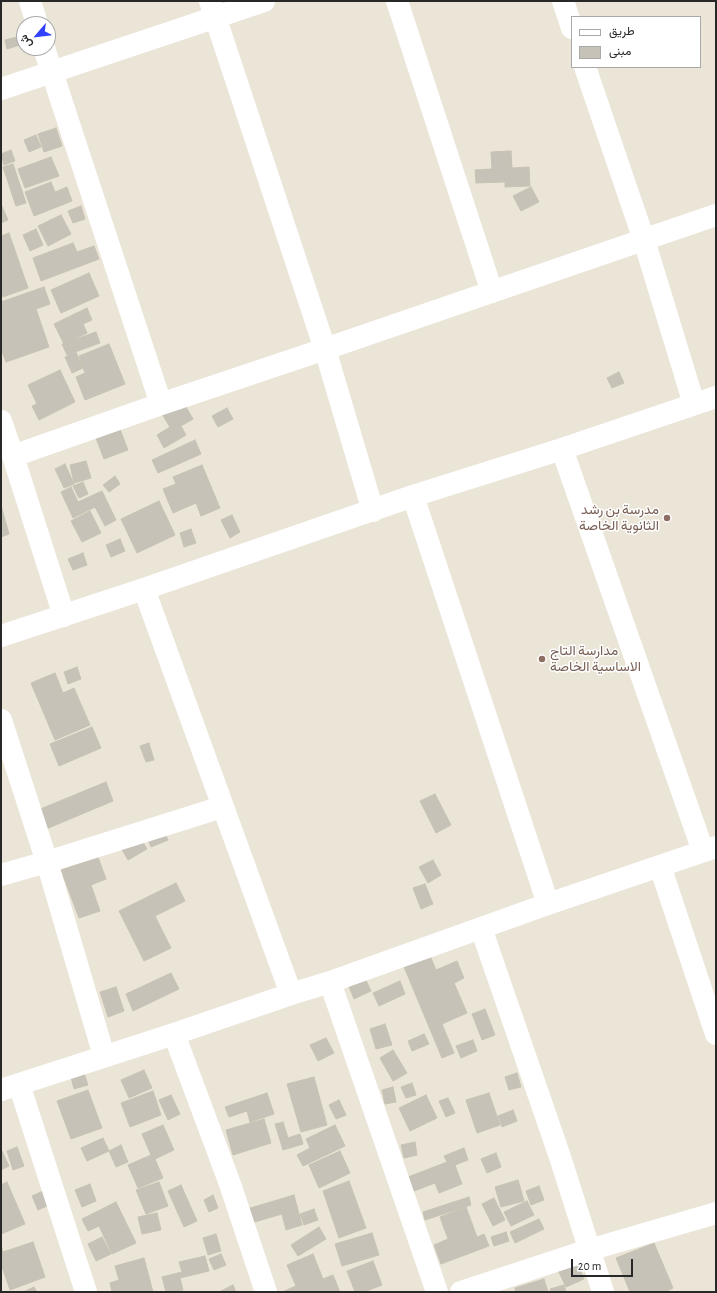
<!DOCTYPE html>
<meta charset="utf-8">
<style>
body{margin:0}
#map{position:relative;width:717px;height:1293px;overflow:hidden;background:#ebe5d8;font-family:"Alegreya Sans",Vazirmatn,sans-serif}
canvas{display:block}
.frame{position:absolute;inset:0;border:2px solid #282828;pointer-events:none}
.legend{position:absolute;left:571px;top:16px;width:130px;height:52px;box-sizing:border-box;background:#fff;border:1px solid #a9a9a9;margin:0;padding:5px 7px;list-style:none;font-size:12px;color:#282828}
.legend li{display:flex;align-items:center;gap:8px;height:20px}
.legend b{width:20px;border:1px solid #a9a9a9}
.north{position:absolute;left:16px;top:16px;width:40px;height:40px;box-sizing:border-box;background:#fff;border:1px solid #a9a9a9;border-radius:50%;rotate:242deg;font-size:11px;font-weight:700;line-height:16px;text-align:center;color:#282828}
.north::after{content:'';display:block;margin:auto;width:14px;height:18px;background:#3240ff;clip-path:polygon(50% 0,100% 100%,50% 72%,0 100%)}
.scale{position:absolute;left:571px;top:1259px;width:62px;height:18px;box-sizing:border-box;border:2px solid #282828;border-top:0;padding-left:5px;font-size:12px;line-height:14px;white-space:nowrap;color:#282828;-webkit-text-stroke:3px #fff;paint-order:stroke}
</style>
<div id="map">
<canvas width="717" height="1293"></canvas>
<div class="frame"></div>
<ul class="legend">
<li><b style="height:5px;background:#fff"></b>طريق</li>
<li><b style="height:11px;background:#c6c2b8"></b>مبنى</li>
</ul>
<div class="north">ش</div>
<div class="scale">20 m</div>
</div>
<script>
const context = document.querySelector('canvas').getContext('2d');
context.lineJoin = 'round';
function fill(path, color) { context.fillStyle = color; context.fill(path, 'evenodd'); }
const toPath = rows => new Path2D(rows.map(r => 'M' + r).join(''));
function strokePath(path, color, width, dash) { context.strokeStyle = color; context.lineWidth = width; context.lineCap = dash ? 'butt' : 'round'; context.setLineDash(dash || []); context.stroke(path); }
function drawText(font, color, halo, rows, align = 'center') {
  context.font = font + ' "Alegreya Sans",Vazirmatn,sans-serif'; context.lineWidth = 3; context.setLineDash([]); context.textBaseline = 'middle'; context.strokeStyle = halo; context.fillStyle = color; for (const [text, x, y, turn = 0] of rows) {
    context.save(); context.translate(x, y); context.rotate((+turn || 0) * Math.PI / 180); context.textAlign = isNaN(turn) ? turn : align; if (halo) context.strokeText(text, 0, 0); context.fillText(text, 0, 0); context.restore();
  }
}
const building = toPath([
 [21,36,23,44,7,49,5,40,21,36],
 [56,128,62,146,44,152,38,134,56,128],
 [36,135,41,147,29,152,24,140,36,135],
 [11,150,15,161,4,165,1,154,11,150],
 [511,151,512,168,529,167,530,186,505,187,505,182,476,183,475,170,492,169,491,152,511,151],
 [51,157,59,176,25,188,18,169,51,157],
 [13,164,26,203,16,206,3,167,13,164],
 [51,182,55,192,67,187,72,201,34,216,25,192,51,182],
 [531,187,539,202,521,211,513,196,531,187],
 [1,204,8,220,1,223,1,204],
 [81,206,85,219,73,223,68,211,81,206],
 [61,215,71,234,48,246,38,226,61,215],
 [36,229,43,245,30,251,23,235,36,229],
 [9,233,28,288,3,297,1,291,1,236,9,233],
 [73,243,77,252,94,246,99,259,41,281,33,258,73,243],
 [89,273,99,296,61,313,51,290,89,273],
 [44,287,50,304,36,309,49,347,6,362,1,349,1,302,44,287],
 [87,308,92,320,83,324,87,333,64,344,54,324,87,308],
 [96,332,100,343,67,355,62,344,96,332],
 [109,344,125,384,85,400,76,377,85,373,79,356,109,344],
 [76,352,83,368,72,373,65,357,76,352],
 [60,370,75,402,39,420,32,406,37,404,28,385,60,370],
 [619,372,624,383,612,388,607,378,619,372],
 [181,398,193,419,181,426,186,435,164,448,157,435,170,427,160,411,181,398],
 [227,408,233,419,218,427,212,416,227,408],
 [118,424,128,450,104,459,94,433,118,424],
 [195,440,201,454,158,473,152,460,195,440],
 [86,461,91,478,74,483,70,465,86,461],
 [65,464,74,484,64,488,55,469,65,464],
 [202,465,220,508,201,516,196,503,173,513,163,489,176,484,173,477,202,465],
 [115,476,120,484,109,492,103,485,115,476],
 [83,482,88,494,79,498,73,486,83,482],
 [71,487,78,502,102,491,116,520,105,526,95,507,73,518,61,492,71,487],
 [159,501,175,535,137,553,121,519,159,501],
 [1,505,9,534,1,537,1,505],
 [90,511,101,533,82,542,71,521,90,511],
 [232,515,240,532,230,538,221,520,232,515],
 [191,529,196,543,184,547,180,533,191,529],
 [120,539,125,551,111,557,106,545,120,539],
 [83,553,87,565,73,570,68,559,83,553],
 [77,667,81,679,68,684,64,672,77,667],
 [55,673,63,693,74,688,90,725,55,740,31,683,55,673],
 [92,727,101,748,59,766,50,744,92,727],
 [149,743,154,760,146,762,140,746,149,743],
 [106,782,113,801,46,829,38,810,106,782],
 [435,794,451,825,436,833,420,801,435,794],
 [164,831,168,840,151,847,147,838,164,831],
 [140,837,147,849,128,860,121,848,140,837],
 [98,857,106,879,91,885,100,911,79,918,61,870,98,857],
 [433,860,441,875,428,883,419,867,433,860],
 [176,883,185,901,155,916,171,948,144,961,119,911,176,883],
 [425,884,433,904,421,909,413,888,425,884],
 [428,951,436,970,457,961,464,978,454,983,467,1013,442,1024,454,1053,442,1058,402,962,428,951],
 [171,973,179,989,133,1011,126,994,171,973],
 [363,974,371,991,354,999,347,982,363,974],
 [400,981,405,994,379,1006,373,993,400,981],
 [116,987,124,1011,108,1017,100,992,116,987],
 [485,1009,495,1035,482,1040,472,1014,485,1009],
 [385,1024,392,1045,376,1049,370,1029,385,1024],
 [424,1034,429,1044,412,1051,408,1041,424,1034],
 [326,1038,334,1053,318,1061,310,1045,326,1038],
 [473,1040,477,1051,461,1058,456,1046,473,1040],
 [393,1050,407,1073,393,1081,380,1058,393,1050],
 [144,1070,152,1088,129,1098,121,1080,144,1070],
 [84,1073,88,1085,74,1089,71,1077,84,1073],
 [517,1073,521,1087,509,1090,505,1077,517,1073],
 [314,1077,327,1125,301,1132,287,1084,314,1077],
 [412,1083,416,1095,406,1098,401,1087,412,1083],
 [393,1087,396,1102,385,1104,382,1090,393,1087],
 [88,1090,102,1128,71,1139,57,1101,88,1090],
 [153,1091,161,1115,130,1127,121,1103,153,1091],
 [267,1093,274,1114,250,1122,247,1111,229,1117,225,1107,267,1093],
 [489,1093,500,1125,477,1133,466,1100,489,1093],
 [171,1095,180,1114,168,1120,159,1100,171,1095],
 [426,1095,437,1118,410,1131,399,1108,426,1095],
 [448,1098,455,1113,446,1117,439,1101,448,1098],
 [339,1100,346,1115,336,1119,329,1105,339,1100],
 [513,1110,517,1121,502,1127,498,1116,513,1110],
 [264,1119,271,1143,233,1155,226,1130,264,1119],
 [283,1122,288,1138,300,1134,303,1144,283,1150,275,1124,283,1122],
 [163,1125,174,1150,155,1159,163,1178,138,1188,128,1165,151,1155,142,1134,163,1125],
 [335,1125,345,1146,303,1166,297,1155,310,1148,306,1139,335,1125],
 [103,1138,109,1151,87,1161,81,1148,103,1138],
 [415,1142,417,1155,404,1158,401,1145,415,1142],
 [121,1145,128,1162,116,1167,109,1151,121,1145],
 [17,1147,24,1166,13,1170,7,1151,17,1147],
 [464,1148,468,1160,455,1165,462,1184,439,1193,435,1183,414,1191,408,1177,447,1162,444,1156,464,1148],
 [1,1149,9,1166,1,1170,1,1149],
 [340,1151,350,1173,319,1188,309,1165,340,1151],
 [496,1153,501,1167,487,1173,481,1159,496,1153],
 [518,1180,524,1201,501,1207,495,1187,518,1180],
 [349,1181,366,1228,339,1238,323,1191,349,1181],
 [7,1182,25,1224,1,1234,1,1185,7,1182],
 [159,1182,168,1206,146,1214,136,1190,159,1182],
 [90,1184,96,1201,82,1207,75,1190,90,1184],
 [181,1185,197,1221,184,1227,168,1191,181,1185],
 [539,1186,544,1200,531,1205,526,1191,539,1186],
 [43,1191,49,1205,38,1210,32,1196,43,1191],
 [213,1195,218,1208,209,1212,204,1200,213,1195],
 [294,1195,302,1225,286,1230,282,1214,251,1223,247,1209,294,1195],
 [469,1197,471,1205,425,1220,423,1212,469,1197],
 [494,1198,505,1220,493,1226,482,1204,494,1198],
 [527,1201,534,1215,511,1226,504,1212,527,1201],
 [116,1202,136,1243,112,1254,99,1226,88,1231,82,1219,116,1202],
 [466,1207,477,1237,484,1234,489,1246,441,1264,434,1245,448,1239,440,1217,466,1207],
 [314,1209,318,1220,304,1225,300,1214,314,1209],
 [157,1213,161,1230,142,1234,138,1217,157,1213],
 [539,1219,544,1229,515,1243,510,1232,539,1219],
 [319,1227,326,1239,298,1256,291,1245,319,1227],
 [506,1232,509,1241,494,1246,491,1237,506,1232],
 [372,1233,379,1255,342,1266,335,1244,372,1233],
 [216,1234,221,1251,208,1255,203,1238,216,1234],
 [102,1237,111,1254,96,1261,88,1244,102,1237],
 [33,1242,45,1277,10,1290,1,1264,1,1245,3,1252,33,1242],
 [654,1243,673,1288,665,1292,630,1292,616,1258,654,1243],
 [221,1254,226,1265,214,1270,209,1259,221,1254],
 [313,1254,323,1279,333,1275,340,1292,282,1292,296,1286,287,1265,313,1254],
 [205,1256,209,1271,180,1278,183,1290,175,1292,166,1292,162,1277,182,1272,179,1262,205,1256],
 [144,1258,153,1292,112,1292,110,1283,119,1280,115,1266,144,1258],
 [575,1258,584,1279,566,1287,556,1266,575,1258],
 [373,1261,382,1285,364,1292,355,1292,347,1271,373,1261],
 [544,1279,548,1292,516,1292,515,1288,544,1279],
 [233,1285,236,1292,219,1292,233,1285],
 [564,1285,566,1292,551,1292,550,1289,564,1285],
 [34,1287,37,1292,23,1292,34,1287]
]);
const minor = toPath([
 [30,1,37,24],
 [210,1,325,349,373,511],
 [397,1,492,292],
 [563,1,572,28],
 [44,48,161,404],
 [585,67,644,240,694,404],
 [1,89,264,1],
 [1,421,13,456,64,616],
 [562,449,703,851],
 [13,456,161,404,325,349,716,215],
 [413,496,548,904],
 [144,589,291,994],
 [1,636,144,589,413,496,562,449,716,397],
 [1,720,47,862,104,1056],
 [660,866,716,1034],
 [1,875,47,862,222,807],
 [481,928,560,1157,603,1292],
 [330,982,437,1292],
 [174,1034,230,1184,266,1292],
 [19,1084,86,1292],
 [1,1090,174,1034,291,994,330,982,548,904,716,847],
 [461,1292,589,1250,716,1213]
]);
const markers = [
 [667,518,4,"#8d6e63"],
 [542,659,4,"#8d6e63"]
];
const educationNames = [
 ["مدرسة بن رشد",659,510],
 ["الثانوية الخاصة",659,526],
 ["مدارسة التاج",550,651,"left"],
 ["الاساسية الخاصة",550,667,"left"]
];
fill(building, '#c6c2b8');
strokePath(building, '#c7c2b2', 1);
strokePath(minor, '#fff', 22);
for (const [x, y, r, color] of markers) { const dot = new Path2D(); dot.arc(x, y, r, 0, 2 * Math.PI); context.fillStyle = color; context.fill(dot); strokePath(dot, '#fff', 1.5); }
drawText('14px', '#785e54', '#fff', educationNames, 'right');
</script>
